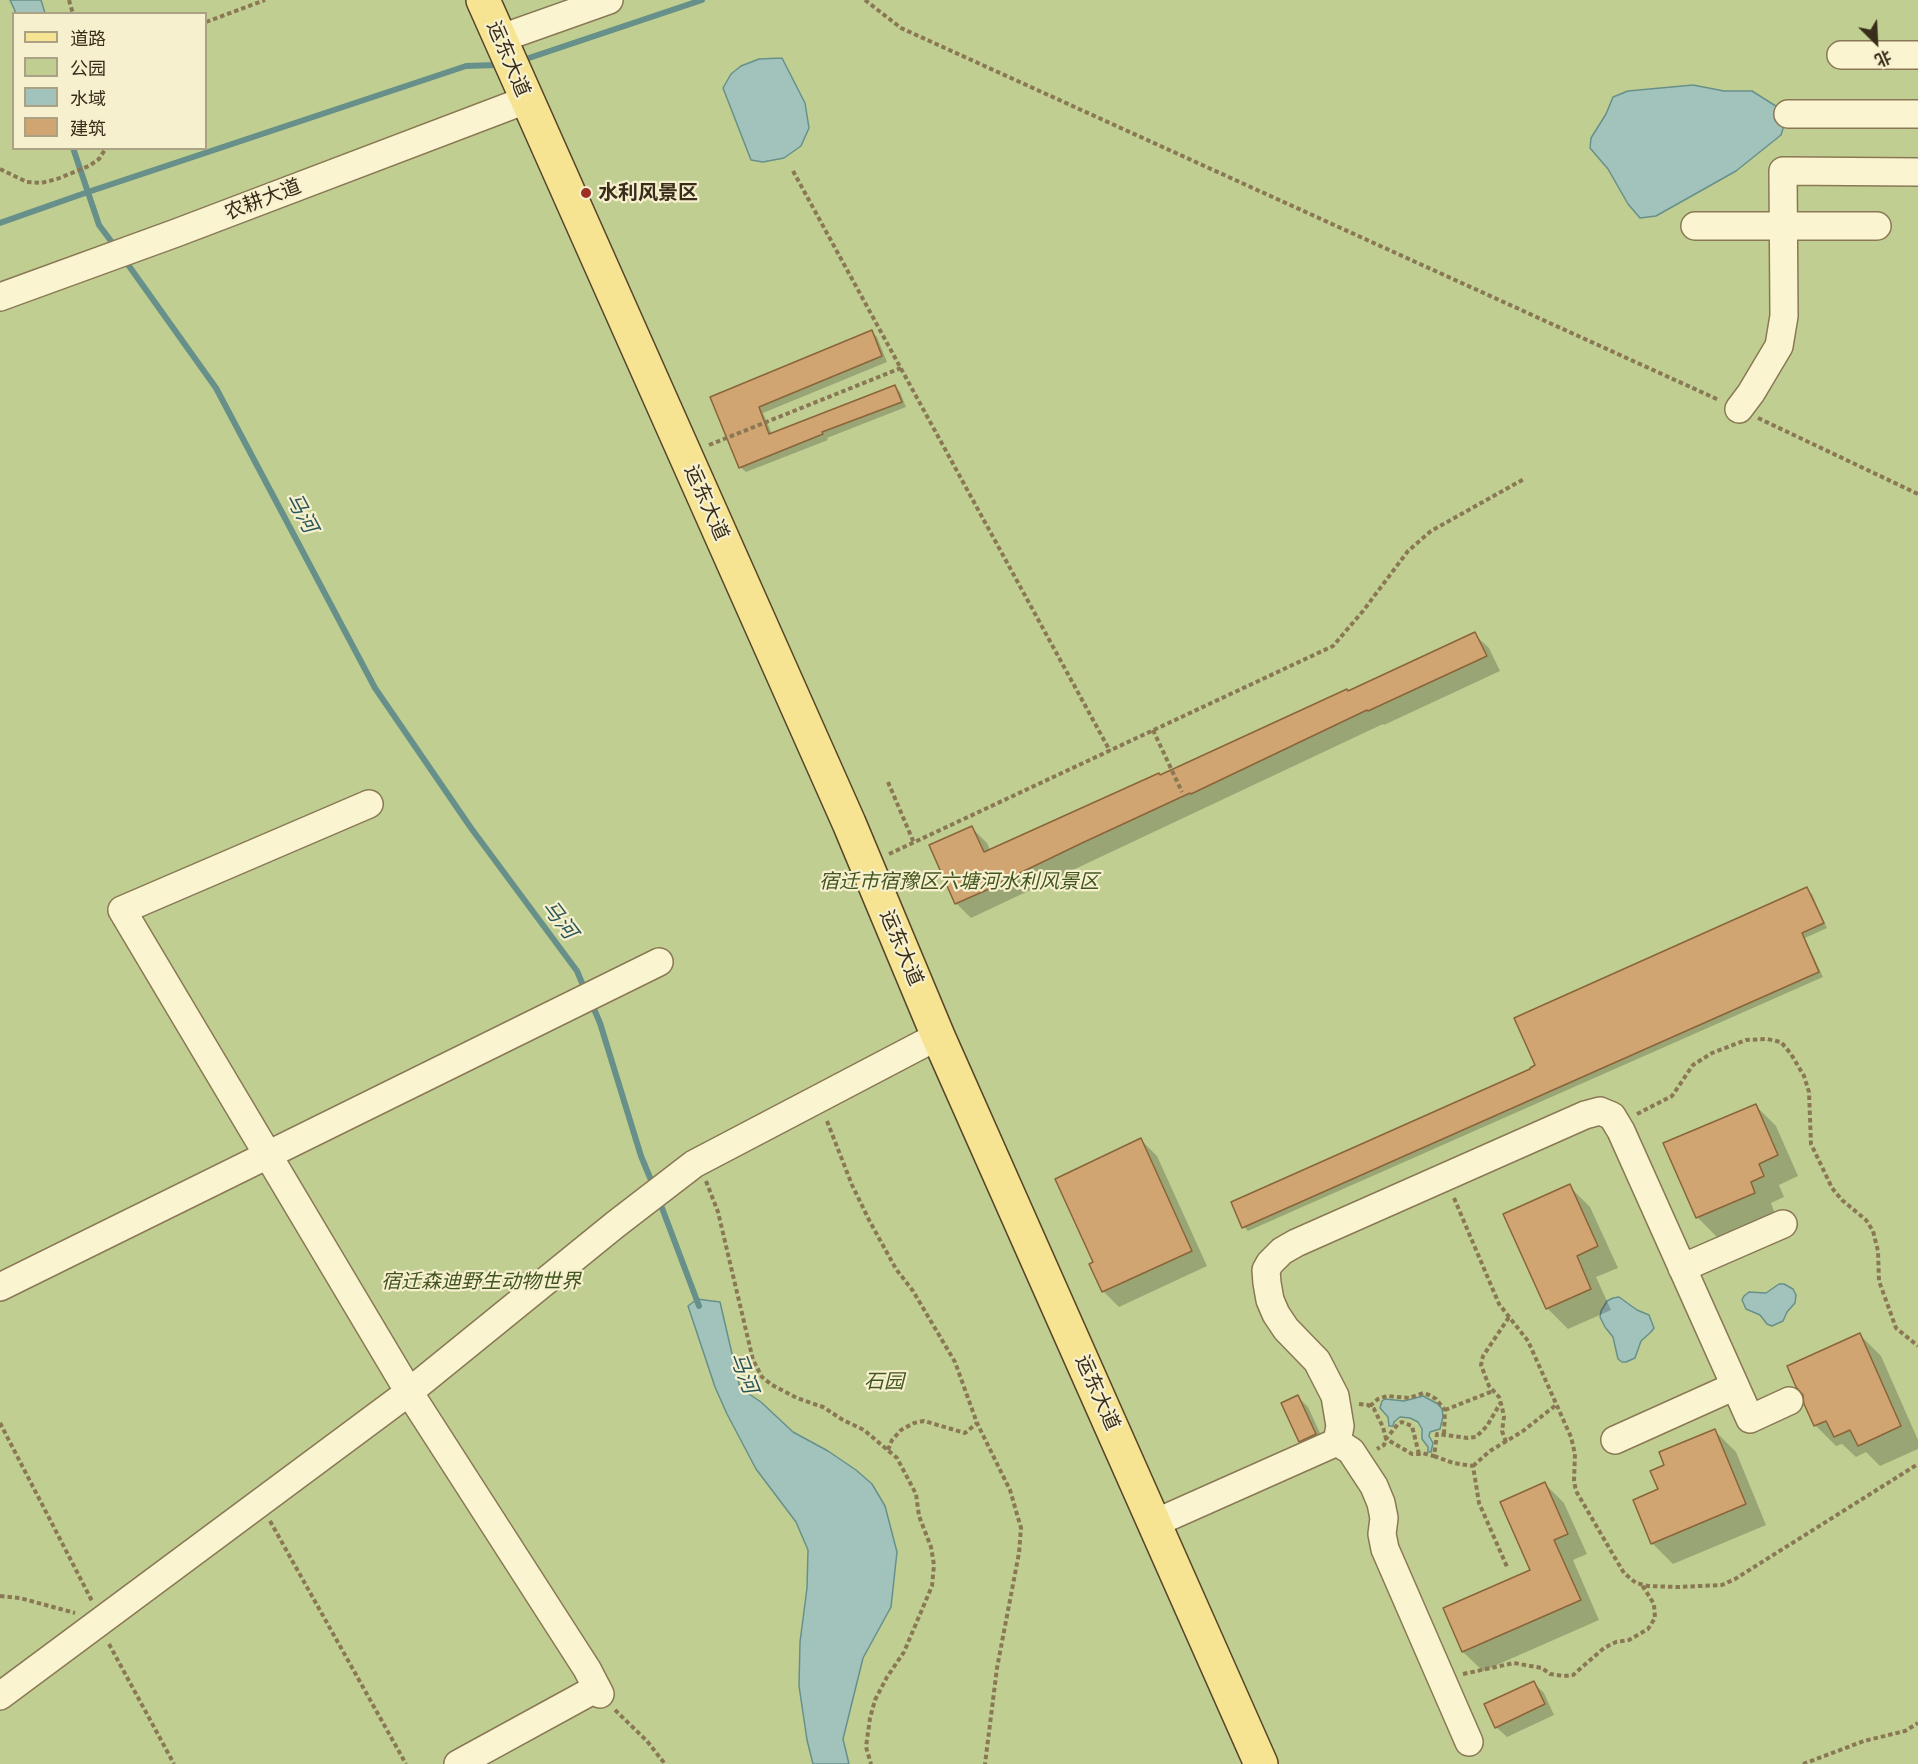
<!DOCTYPE html>
<meta charset="utf-8">
<style>
body{margin:0}
#map{position:relative;width:1918px;height:1764px;overflow:hidden;background:#f1e8be;font-family:"Noto Serif","Noto Sans SC",serif}
canvas{display:block}
.legend{position:absolute;left:12px;top:12px;width:195px;height:138px;box-sizing:border-box;background:#f7f0ce;border:2px solid #aba286;margin:0;padding:8px 10px;list-style:none;font-size:18px;color:#382d1b}
.legend li{display:flex;align-items:center;gap:12px;height:30px}
.legend b{width:30px;border:2px solid #aba286}
.north{position:absolute;left:1846px;top:12px;width:60px;height:60px;-webkit-text-stroke:4px #f7f0ce;paint-order:stroke;rotate:156deg;font-size:16px;font-weight:700;line-height:24px;text-align:center;color:#382d1b}
.north::after{content:'';display:block;margin:auto;width:21px;height:27px;background:#382d1b;clip-path:polygon(50% 0,100% 100%,50% 72%,0 100%)}
</style>
<div id="map">
<canvas width="1918" height="1764"></canvas>
<ul class="legend">
<li><b style="height:8px;background:#f7e492"></b>道路</li>
<li><b style="height:16px;background:#c0cf91"></b>公园</li>
<li><b style="height:16px;background:#a2c2bc"></b>水域</li>
<li><b style="height:16px;background:#d1a571"></b>建筑</li>
</ul>
<div class="north">北</div>
</div>
<script>
const context = document.querySelector('canvas').getContext('2d');
context.lineJoin = 'round';
function fill(path, color) { context.fillStyle = color; context.fill(path, 'evenodd'); }
const toPath = rows => new Path2D(rows.map(r => 'M' + r).join(''));
function strokePath(path, color, width, dash) { context.strokeStyle = color; context.lineWidth = width; context.lineCap = dash ? 'butt' : 'round'; context.setLineDash(dash || []); context.stroke(path); }
function drawText(font, color, halo, rows, align = 'center') {
  context.font = font + ' "Noto Serif","Noto Sans SC",serif'; context.lineWidth = 4.5; context.setLineDash([]); context.textBaseline = 'middle'; context.strokeStyle = halo; context.fillStyle = color; for (const [text, x, y, turn = 0] of rows) {
    context.save(); context.translate(x, y); context.rotate((+turn || 0) * Math.PI / 180); context.textAlign = isNaN(turn) ? turn : align; if (halo) context.strokeText(text, 0, 0); context.fillText(text, 0, 0); context.restore();
  }
}
const green = toPath([
 [0,0,1918,0,1918,1764,0,1764],
 [14,14,206,14,206,148,14,148]
]);
const water = toPath([
 [10,0,41,0,45,13,16,13,10,0],
 [782,58,805,103,809,128,801,146,784,158,763,162,751,160,723,88,731,74,741,66,759,59,782,58],
 [1693,85,1724,91,1752,91,1779,108,1785,122,1781,135,1736,171,1656,216,1640,218,1628,204,1608,169,1590,148,1591,138,1606,114,1613,97,1628,91,1693,85],
 [1779,1284,1784,1284,1793,1289,1796,1295,1795,1303,1787,1312,1783,1321,1772,1326,1767,1324,1760,1315,1746,1309,1742,1300,1744,1296,1749,1292,1766,1293,1779,1284],
 [1619,1297,1637,1310,1649,1315,1654,1328,1651,1332,1641,1341,1635,1358,1626,1362,1622,1362,1618,1359,1613,1337,1605,1327,1600,1317,1601,1311,1607,1301,1613,1298,1619,1297],
 [697,1299,720,1302,740,1388,761,1402,793,1432,828,1451,856,1470,872,1484,885,1506,897,1552,891,1607,863,1658,843,1739,849,1764,813,1764,807,1740,799,1686,800,1642,807,1588,808,1550,796,1522,756,1469,727,1414,715,1387,688,1306,697,1299],
 [1423,1396,1438,1404,1442,1409,1443,1417,1440,1429,1430,1432,1429,1436,1433,1443,1431,1452,1428,1452,1428,1447,1422,1439,1422,1429,1418,1422,1410,1418,1400,1417,1394,1422,1393,1426,1389,1426,1388,1417,1380,1408,1382,1401,1385,1399,1404,1401,1423,1396]
]);
const shadow = toPath([
 [871,332,877,337,887,362,763,413,772,434,895,387,900,392,906,407,827,438,828,440,746,472,740,467,712,398],
 [1474,634,1489,648,1500,671,1384,725,1383,724,971,918,956,903,972,828,987,843,990,850,1349,693],
 [1807,889,1812,894,1827,928,1805,938,1823,977,1248,1231,1244,1227,1537,1066],
 [1755,1105,1776,1126,1798,1176,1779,1185,1784,1197,1771,1203,1775,1214,1718,1238,1697,1217],
 [1141,1140,1157,1156,1207,1266,1119,1307,1103,1291,1095,1262],
 [1569,1186,1590,1207,1618,1268,1596,1277,1611,1310,1568,1329,1547,1308],
 [1860,1335,1881,1356,1918,1440,1918,1449,1880,1466,1866,1452,1856,1457,1842,1444,1836,1446,1815,1425],
 [1298,1397,1308,1407,1325,1444,1310,1451,1300,1441],
 [1715,1431,1736,1452,1766,1525,1673,1564,1652,1543,1660,1490,1666,1466],
 [1545,1484,1564,1503,1587,1554,1573,1560,1599,1620,1483,1671,1463,1652,1445,1609,1532,1571],
 [1534,1683,1544,1693,1554,1715,1507,1737,1496,1727]
]);
const stream = toPath([
 [526,59,702,0],
 [73,148,99,225,117,249],
 [0,223,88,192,466,66,497,65],
 [124,259,216,388,375,688,471,828,577,971,585,990],
 [591,1002,600,1023,641,1156,653,1185],
 [659,1200,699,1306]
]);
const building = toPath([
 [872,330,882,356,759,407,769,434,895,385,902,402,822,432,823,434,739,468,710,397,872,330],
 [1475,632,1487,656,1368,711,1367,710,1191,794,1190,793,1082,843,997,884,998,885,955,904,929,845,972,826,984,852,1159,773,1160,775,1347,689,1348,691,1475,632],
 [1807,887,1824,923,1802,933,1819,972,1242,1228,1231,1202,1530,1069,1530,1068,1535,1065,1514,1018,1807,887],
 [1756,1104,1778,1155,1759,1164,1764,1176,1751,1182,1755,1193,1696,1218,1663,1143,1756,1104],
 [1141,1138,1192,1251,1102,1292,1089,1264,1093,1262,1055,1179,1141,1138],
 [1570,1184,1598,1246,1577,1256,1591,1289,1546,1309,1503,1214,1570,1184],
 [1860,1333,1901,1426,1858,1446,1850,1430,1834,1437,1826,1421,1814,1426,1804,1404,1803,1395,1796,1387,1787,1366,1860,1333],
 [1298,1395,1316,1434,1299,1442,1281,1403,1298,1395],
 [1715,1429,1746,1504,1651,1544,1633,1500,1658,1489,1650,1471,1664,1465,1659,1452,1715,1429],
 [1545,1482,1568,1534,1554,1540,1581,1600,1462,1652,1443,1608,1530,1570,1500,1502,1545,1482],
 [1534,1681,1545,1704,1495,1728,1484,1704,1534,1681]
]);
const path = toPath([
 [69,0,73,14],
 [865,0,901,28,1719,400],
 [206,22,265,0],
 [0,169,27,182,41,183,57,179,89,166,99,159,106,148],
 [793,171,1110,751],
 [1758,418,1918,494],
 [709,445,901,368],
 [1153,730,1182,792],
 [888,782,914,843],
 [889,854,1333,646,1363,611,1408,551,1431,531,1524,479],
 [1637,1114,1672,1096,1693,1065,1712,1053,1746,1040,1767,1039,1781,1042,1791,1054,1804,1076,1809,1092,1811,1144,1832,1188,1842,1200,1866,1220,1873,1231,1878,1251,1879,1281,1896,1328,1918,1346],
 [827,1121,852,1185,869,1220,896,1269,913,1291,955,1362,977,1423,1010,1490,1021,1528,1019,1553,997,1668,985,1764],
 [706,1181,718,1212,753,1360,762,1377,772,1385,797,1398,823,1407,843,1420,864,1430,897,1458,916,1494,919,1516,931,1547,934,1565,932,1586,904,1652,887,1677,875,1700,870,1718,866,1747,871,1764],
 [1454,1198,1499,1304,1528,1341,1571,1437,1575,1454,1574,1481,1576,1491,1618,1563,1624,1573,1636,1583,1648,1586,1678,1587,1722,1585,1735,1579,1918,1464],
 [1359,1404,1368,1405,1374,1409,1383,1427,1386,1439,1384,1445,1377,1449],
 [1370,1406,1378,1399,1387,1396,1409,1398,1423,1393,1429,1395,1436,1399,1445,1410,1444,1434],
 [1445,1410,1493,1391],
 [0,1423,92,1601],
 [1506,1442,1502,1431,1504,1417,1502,1407,1499,1397,1489,1386,1481,1365,1483,1356,1509,1317],
 [888,1450,892,1440,901,1430,914,1423,924,1421,965,1433,977,1423],
 [1419,1454,1412,1426,1402,1422,1398,1424,1386,1439,1412,1454,1419,1454,1422,1453,1434,1456,1437,1434,1468,1438,1476,1437,1487,1426,1501,1402],
 [1434,1456,1453,1463,1473,1466,1479,1503,1508,1569],
 [1473,1466,1490,1451,1523,1431,1556,1405],
 [270,1521,406,1764],
 [0,1596,20,1598,75,1613],
 [109,1644,174,1764],
 [1463,1674,1514,1663,1542,1668,1550,1674,1564,1676,1573,1675,1604,1648,1616,1642,1629,1640,1648,1629,1655,1618,1654,1604,1642,1585],
 [615,1710,647,1741,665,1764],
 [1803,1764,1864,1741,1905,1731,1918,1723]
]);
const minor = toPath([
 [499,39,609,0],
 [1841,55,1918,55],
 [1788,114,1918,114],
 [1695,226,1877,226],
 [0,297,176,233,526,100],
 [1739,409,1751,393,1779,346,1784,316,1783,171,1918,172],
 [369,804,122,910,409,1392,587,1669,600,1694],
 [1682,1268,1783,1224],
 [0,1287,659,962],
 [1615,1440,1735,1386],
 [1337,1442,1340,1426,1335,1396,1317,1361,1286,1329,1276,1314,1270,1300,1267,1283,1266,1270,1270,1263,1282,1251,1296,1243,1585,1115,1600,1111,1612,1116,1621,1131,1750,1419,1789,1401],
 [1155,1523,1337,1442,1351,1451,1374,1486,1381,1503,1384,1518,1382,1534,1385,1549,1469,1742],
 [0,1696,409,1392,616,1224,694,1164,938,1036],
 [458,1764,597,1688]
]);
const major = toPath([
 [483,0,849,823,938,1036,1261,1764]
]);
const markers = [
 [586,193,6,"#9d3022"]
];
const streetNames = [
 ["运东大道",508,59,67],
 ["农耕大道",263,200,-21],
 ["运东大道",706,503,66],
 ["运东大道",901,948,67],
 ["运东大道",1097,1393,66]
];
const poiNames = [
 ["水利风景区",598,193]
];
const parkNames = [
 ["宿迁市宿豫区六塘河水利风景区",959,882],
 ["宿迁森迪野生动物世界",481,1282],
 ["石园",884,1382]
];
const waterNames = [
 ["马河",301,513,62],
 ["马河",559,920,53],
 ["马河",743,1373,69]
];
fill(green, '#c0cf91');
fill(water, '#a2c2bc');
strokePath(water, '#68908b', 1.5);
fill(shadow, '#0003');
strokePath(stream, '#68908b', 6);
fill(building, '#d1a571');
strokePath(building, '#8a643a', 1.5);
strokePath(minor, '#8a7855', 30);
strokePath(major, '#57452a', 36);
strokePath(path, '#8a7855', 4, [4.5, 3]);
strokePath(minor, '#fbf4d1', 27);
strokePath(major, '#f7e492', 33);
for (const [x, y, r, color] of markers) { const dot = new Path2D(); dot.arc(x, y, r, 0, 2 * Math.PI); context.fillStyle = color; context.fill(dot); strokePath(dot, '#f7f0ce', 2); }
drawText('20px', '#382d1b', '#f7f0ce', streetNames);
drawText('bold 20px', '#382d1b', '#f7f0ce', poiNames, 'left');
drawText('italic 20px', '#425620', '#f7f0ce', parkNames);
drawText('italic 21px', '#295659', '#f7f0ce', waterNames);
</script>
